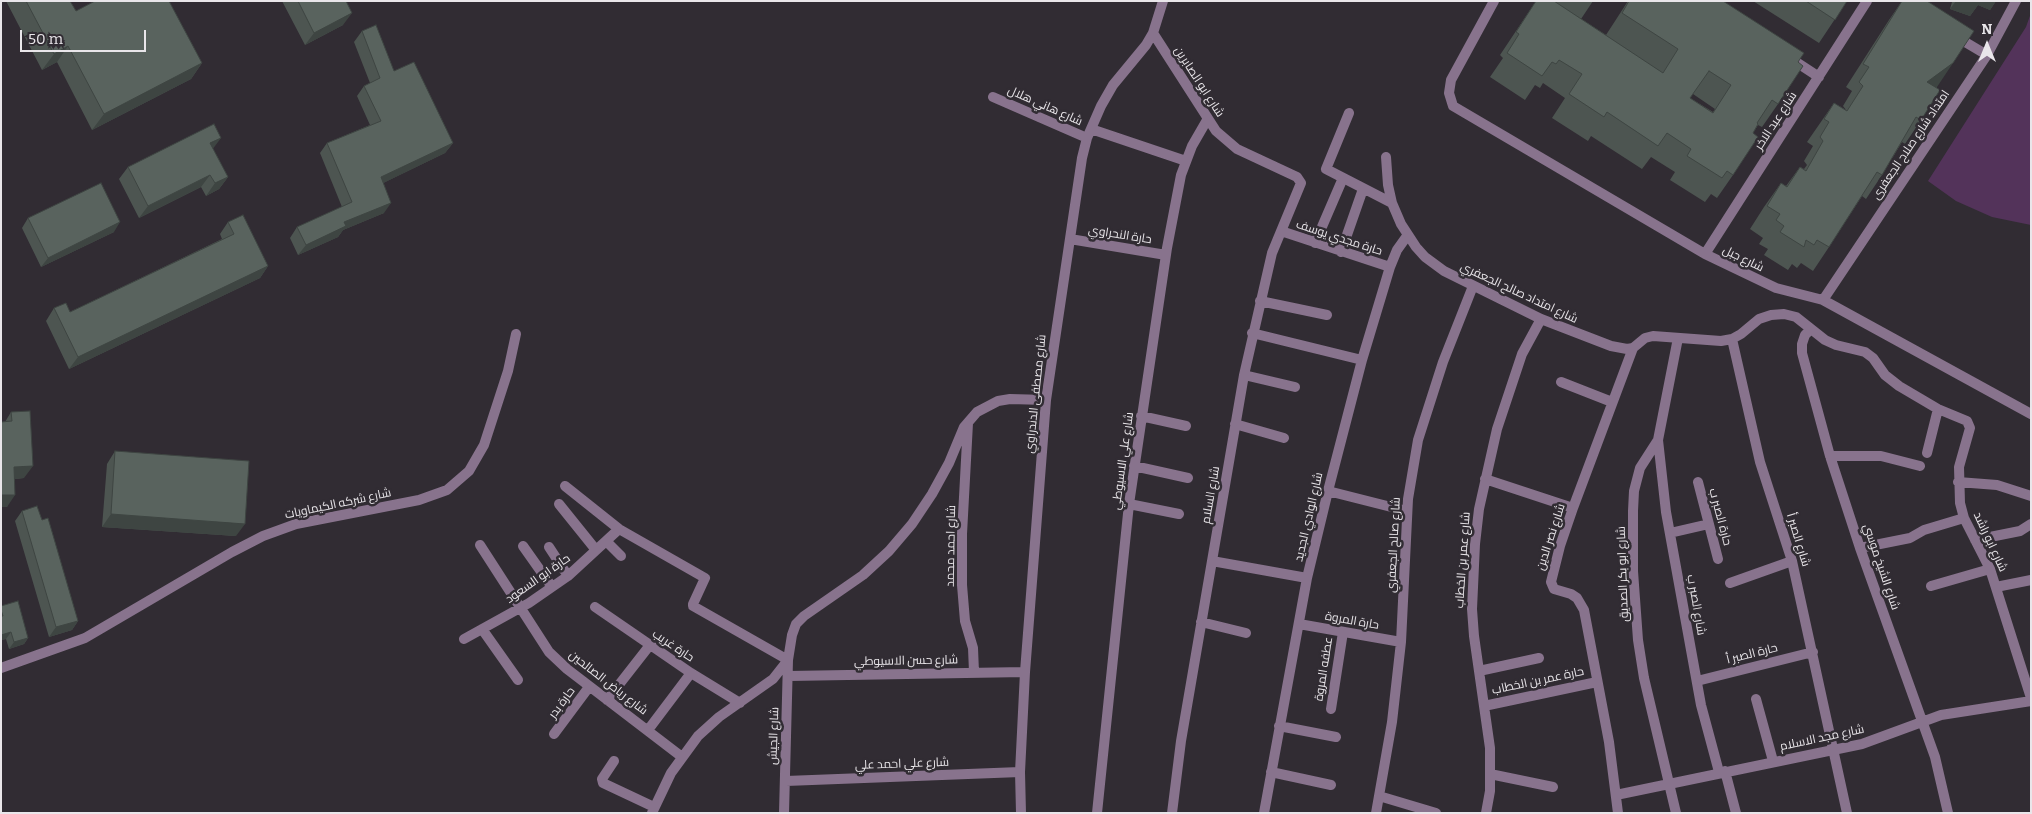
<!DOCTYPE html>
<meta charset="utf-8">
<style>
body{margin:0}
#map{position:relative;width:2032px;height:814px;overflow:hidden;background:#312c33;font-family:Bitter,serif}
canvas{display:block}
.frame{position:absolute;inset:0;border:2px solid #e9e6ea;pointer-events:none}
.north{position:absolute;left:1962px;top:20px;width:50px;height:50px;-webkit-text-stroke:4px #312c33;paint-order:stroke;rotate:0deg;font-size:14px;font-weight:700;line-height:20px;text-align:center;color:#e9e6ea}
.north::after{content:'';display:block;margin:auto;width:18px;height:22px;background:#e9e6ea;clip-path:polygon(50% 0,100% 100%,50% 72%,0 100%)}
.scale{position:absolute;left:20px;top:30px;width:126px;height:22px;box-sizing:border-box;border:2px solid #e9e6ea;border-top:0;padding-left:6px;font-size:15px;line-height:18px;white-space:nowrap;color:#e9e6ea;-webkit-text-stroke:4px #312c33;paint-order:stroke}
</style>
<div id="map">
<canvas width="2032" height="814"></canvas>
<div class="frame"></div>
<div class="north">N</div>
<div class="scale">50 m</div>
</div>
<script>
const g = document.querySelector('canvas').getContext('2d');
g.lineJoin = 'round';
function paint(path, color) {
  g.fillStyle = color;
  g.fill(path, 'evenodd');
}
function poly(rows) {
  const path = new Path2D();
  for (const r of rows) {
    path.moveTo(r[0], r[1]);
    for (let i = 2; i < r.length; i += 2) path.lineTo(r[i], r[i + 1]);
  }
  return path;
}
function stroke(path, color, width, dash) {
  g.strokeStyle = color;
  g.lineWidth = width;
  g.lineCap = dash ? 'butt' : 'round';
  g.setLineDash(dash || []);
  g.stroke(path);
}
function write(font, color, halo, rows, align = 'center') {
  g.font = font + ' Bitter,Cairo,serif';
  g.lineWidth = 5;
  g.setLineDash([]);
  g.textBaseline = 'middle';
  g.strokeStyle = halo;
  g.fillStyle = color;
  for (const [text, x, y, turn = 0] of rows) {
    g.save();
    g.translate(x, y);
    g.rotate((+turn || 0) * Math.PI / 180);
    g.textAlign = isNaN(turn) ? turn : align;
    if (halo) g.strokeText(text, 0, 0);
    g.fillText(text, 0, 0);
    g.restore();
  }
}
paint(poly([
 [2031,13,2031,225,1992,217,1956,201,1928,181,2026,27]
]), '#53335a');
stroke(poly([
 [1494,1,1451,80,1449,93,1453,106,1705,254,1776,288,1823,300,2031,414],
 [1153,33,1216,131,1237,149,1297,177,1301,183,1272,253,1244,375,1181,741,1172,813],
 [1955,36,1987,55],
 [1793,60,1819,77],
 [993,97,1087,138],
 [1349,113,1326,169,1392,203],
 [1091,129,1186,161],
 [1386,157,1388,185,1392,203,1401,224,1416,247,1425,257,1444,271,1541,319,1611,346,1627,349,1633,348,1645,338,1653,336,1721,341,1732,339,1741,334,1759,319,1771,315,1784,314,1796,317,1825,340,1836,345,1865,352,1873,358,1885,375,1899,386,1938,409,1967,421,1970,428,1959,467,1960,503,1964,518,1990,569,2031,698],
 [1281,231,1390,267],
 [1070,239,1166,255],
 [1315,243,1343,178],
 [1341,252,1363,189],
 [1705,254,1867,1],
 [1823,300,1987,55,2016,1],
 [1260,301,1327,315],
 [1811,329,1805,335,1802,344,1802,353,1830,456,1860,548,1935,757,1948,813],
 [1252,333,1362,360],
 [1732,339,1760,462,1792,561,1847,813],
 [1244,375,1295,387],
 [1561,382,1612,402],
 [1141,416,1186,426],
 [968,423,962,534,962,585,965,621,973,648,974,672],
 [1235,424,1284,438],
 [1658,440,1666,512,1701,705,1719,772],
 [1927,453,1938,409],
 [1830,456,1881,456,1920,466],
 [1134,466,1188,478],
 [1485,479,1573,508],
 [1698,482,1718,559],
 [1958,482,1997,485,2031,496],
 [565,486,619,529,705,578,693,604,693,606,788,660],
 [1328,491,1407,511],
 [559,504,596,550],
 [1129,504,1179,514],
 [1670,533,1709,524],
 [1975,540,2020,531,2031,524],
 [606,541,621,556],
 [480,545,549,652,567,669,682,757],
 [523,546,552,587],
 [549,547,568,576],
 [1860,548,1910,538,1924,530,1964,518],
 [1212,561,1307,578],
 [1730,583,1792,561],
 [1931,586,1990,569],
 [1996,587,2031,580],
 [595,607,691,673,740,703],
 [1201,622,1246,633],
 [1299,624,1401,642],
 [482,629,518,680],
 [464,639,529,603,568,576,619,529],
 [1,668,85,638,232,552,263,536,296,524,419,500,447,490,469,471,484,445,508,371,516,334],
 [1479,671,1539,658],
 [789,676,1025,672],
 [1697,681,1813,652],
 [1756,699,1773,761],
 [607,700,650,645],
 [1484,706,1597,682],
 [1331,709,1343,632],
 [1279,726,1336,737],
 [648,730,691,673],
 [554,734,589,687],
 [614,761,602,779,603,783,654,807],
 [1725,771,1736,813],
 [1271,772,1331,785],
 [1490,774,1553,787],
 [786,781,1020,772],
 [1616,795,1862,744,1941,715,2031,701],
 [1379,796,1436,813],
 [652,813,671,773,698,736,719,717,773,679,788,660],
 [784,813,788,660,792,635,796,624,804,616,863,575,889,551,912,524,932,494,949,463,964,427,977,412,998,401,1010,399,1046,400],
 [1021,813,1020,772,1025,672,1046,400,1082,158,1087,138,1101,106,1113,85,1146,45,1153,33,1163,1],
 [1097,813,1129,504,1167,248,1181,175,1192,146,1207,120],
 [1264,813,1307,578,1328,491,1362,360,1390,267,1397,250,1407,236],
 [1376,813,1392,722,1401,642,1408,499,1418,440,1443,362,1473,286],
 [1486,813,1490,791,1490,748,1474,636,1472,609,1475,544,1479,509,1497,429,1522,354,1541,319],
 [1618,813,1609,742,1584,610,1577,598,1571,594,1554,589,1551,582,1560,546,1573,508,1633,348],
 [1676,813,1644,678,1638,640,1633,571,1633,511,1634,491,1640,468,1658,440,1678,338]
]), '#88738d', 10);
paint(poly([
 [6,1,70,1,76,11,202,63,191,79,92,130,57,62,42,70],
 [282,1,346,1,343,25,305,45],
 [1536,1,1593,1,1581,19,1606,35,1628,1,1723,1,1798,62,1778,104,1762,127,1758,125,1753,133,1733,175,1717,198,1711,194,1705,202,1670,180,1675,172,1651,157,1642,169,1591,136,1588,141,1552,118,1565,98,1543,83,1540,88,1535,85,1525,100,1490,77,1503,58,1500,55],
 [1693,94,1715,109,1713,112,1690,98],
 [1753,1,1847,1,1819,43],
 [1902,1,1937,87,1921,120,1905,144,1902,142,1882,175,1866,199,1862,196,1829,247,1813,271,1801,263,1797,268,1792,264,1788,270,1764,255,1768,249,1759,244,1763,238,1750,229,1764,207,1781,183,1786,186,1800,167,1804,169,1807,165,1804,161,1813,146,1807,142,1834,103,1846,110,1843,106,1852,91,1846,87,1889,20],
 [1949,1,1996,1,1990,10,1978,5,1970,16,1950,9,1952,2],
 [362,31,453,143,445,153,383,183,384,213,343,230,338,237,298,255,290,238,297,227,342,207,320,153,327,143,370,125,357,96,364,86,370,83,354,42],
 [213,149,228,177,219,189,206,196,201,187,139,218,119,179,128,167],
 [28,218,114,232,41,267,22,228],
 [228,222,268,266,260,278,69,369,46,321,54,308,70,312,222,239,220,234],
 [11,412,24,478,15,479,7,507,5,422],
 [115,451,236,536,102,527,107,464],
 [22,511,42,520,78,621,72,630,49,637,15,521],
 [1,606,28,638,24,644,9,649,6,639,1,640]
]), '#4d5551');
paint(poly([
 [1956,1,1996,1,1990,10,1978,5,1970,16,1950,9],
 [352,13,343,25,305,45,314,33],
 [68,46,57,62,42,70,54,54],
 [202,63,191,79,92,130,104,114],
 [1953,63,1937,87,1911,105,1927,82],
 [221,138,212,150,210,143],
 [453,143,445,153,373,188,381,177],
 [210,175,201,187,139,218,148,206],
 [228,177,219,189,206,196,215,183],
 [391,203,384,213,343,230,338,237,298,255,306,245,344,222],
 [120,222,114,232,41,267,48,258],
 [268,266,260,278,69,369,78,357],
 [33,466,24,478,5,480,14,467],
 [1,495,15,495,7,507,1,507],
 [111,514,245,524,236,536,102,527],
 [78,621,72,630,49,637,56,627],
 [11,632,6,639,1,640,1,635],
 [28,638,24,644,9,649,14,642]
]), '#3e4542');
const building = poly([
 [26,1,70,1,76,11,95,1,169,1,202,63,104,114,68,46,54,54,26,1],
 [298,1,346,1,352,13,314,33,298,1],
 [1536,1,1554,1,1663,73,1678,49,1622,13,1629,1,1723,1,1804,53,1798,62,1803,66,1778,104,1772,100,1757,123,1758,124,1753,133,1758,137,1733,175,1727,171,1722,178,1687,156,1691,149,1667,133,1658,146,1607,112,1604,117,1569,94,1582,74,1559,60,1556,64,1552,62,1542,76,1507,53,1519,34,1516,32,1536,1],
 [1709,71,1731,85,1713,113,1690,98,1709,71],
 [1806,1,1847,1,1835,20,1806,1],
 [1902,1,1927,1,1974,31,1953,63,1927,82,1940,90,1921,120,1916,117,1882,175,1877,172,1829,247,1817,240,1814,245,1806,240,1804,247,1780,232,1784,226,1776,220,1780,214,1767,206,1781,183,1787,187,1800,167,1806,171,1823,141,1820,137,1829,122,1824,119,1834,103,1847,111,1863,86,1859,82,1869,67,1863,64,1902,1],
 [376,25,394,71,414,62,453,143,381,177,391,203,344,222,346,226,306,245,297,227,352,202,327,143,381,121,364,86,380,78,362,31,376,25],
 [214,124,221,138,210,143,228,177,215,183,210,175,148,206,128,167,214,124],
 [101,183,120,222,48,258,28,218,101,183],
 [243,215,268,266,78,357,54,308,66,303,70,312,234,234,228,222,243,215],
 [30,411,33,466,14,467,15,495,1,495,1,422,12,421,11,412,30,411],
 [115,451,249,461,245,524,111,514,115,451],
 [37,506,42,520,48,518,78,621,56,627,22,511,37,506],
 [18,601,28,638,14,642,11,632,1,635,1,616,3,616,1,610,1,606,18,601]
]);
paint(building, '#59635e');
stroke(building, '#3e4542', 1);
write('12px', '#e9e6ea', '#312c33', [
 ["شارع ابو الصابرين",1199,82,57],
 ["شارع هاني هلال",1045,106,24],
 ["شارع عبد الاخر",1776,121,-57],
 ["امتداد شارع صلاح الجعفرى",1911,145,-56],
 ["حارة النحراوي",1120,235,9],
 ["حارة مجدي يوسف",1339,238,18],
 ["شارع جبل",1743,259,26],
 ["شارع امتداد صالح الجعفري",1519,293,25],
 ["شارع مصطفى الدندراوي",1036,394,-84],
 ["شارع علي الاسيوطي",1123,461,-82],
 ["شارع السلام",1211,495,-80],
 ["شارع شركه الكيماويات",338,504,-12],
 ["شارع الوادي الجديد",1309,517,-77],
 ["حارة الصبر ب",1720,517,75],
 ["شارع نصر الدين",1551,537,-72],
 ["شارع الصبر أ",1798,540,73],
 ["شارع ابو راشد",1990,542,65],
 ["شارع صالح الجعفري",1394,545,-87],
 ["شارع احمد محمد",951,546,-89],
 ["شارع عمر بن الخطاب",1463,560,-86],
 ["شارع الشيخ موسي",1881,567,71],
 ["شارع ابو بكر الصديق",1623,574,-92],
 ["حارة ابو السعود",538,579,-35],
 ["شارع الصبر ب",1696,605,80],
 ["حارة المروة",1352,621,10],
 ["حارة غريب",673,646,34],
 ["حارة الصبر أ",1752,654,-14],
 ["شارع حسن الاسيوطي",906,661,-1],
 ["عطفه المروة",1324,669,-81],
 ["حارة عمر بن الخطاب",1538,681,-12],
 ["شارع رياض الصالحين",608,683,38],
 ["حارة بدر",562,703,-54],
 ["شارع الجيش",774,736,-88],
 ["شارع مجد الاسلام",1822,738,-12],
 ["شارع علي احمد علي",902,764,-2]
]);
</script>
